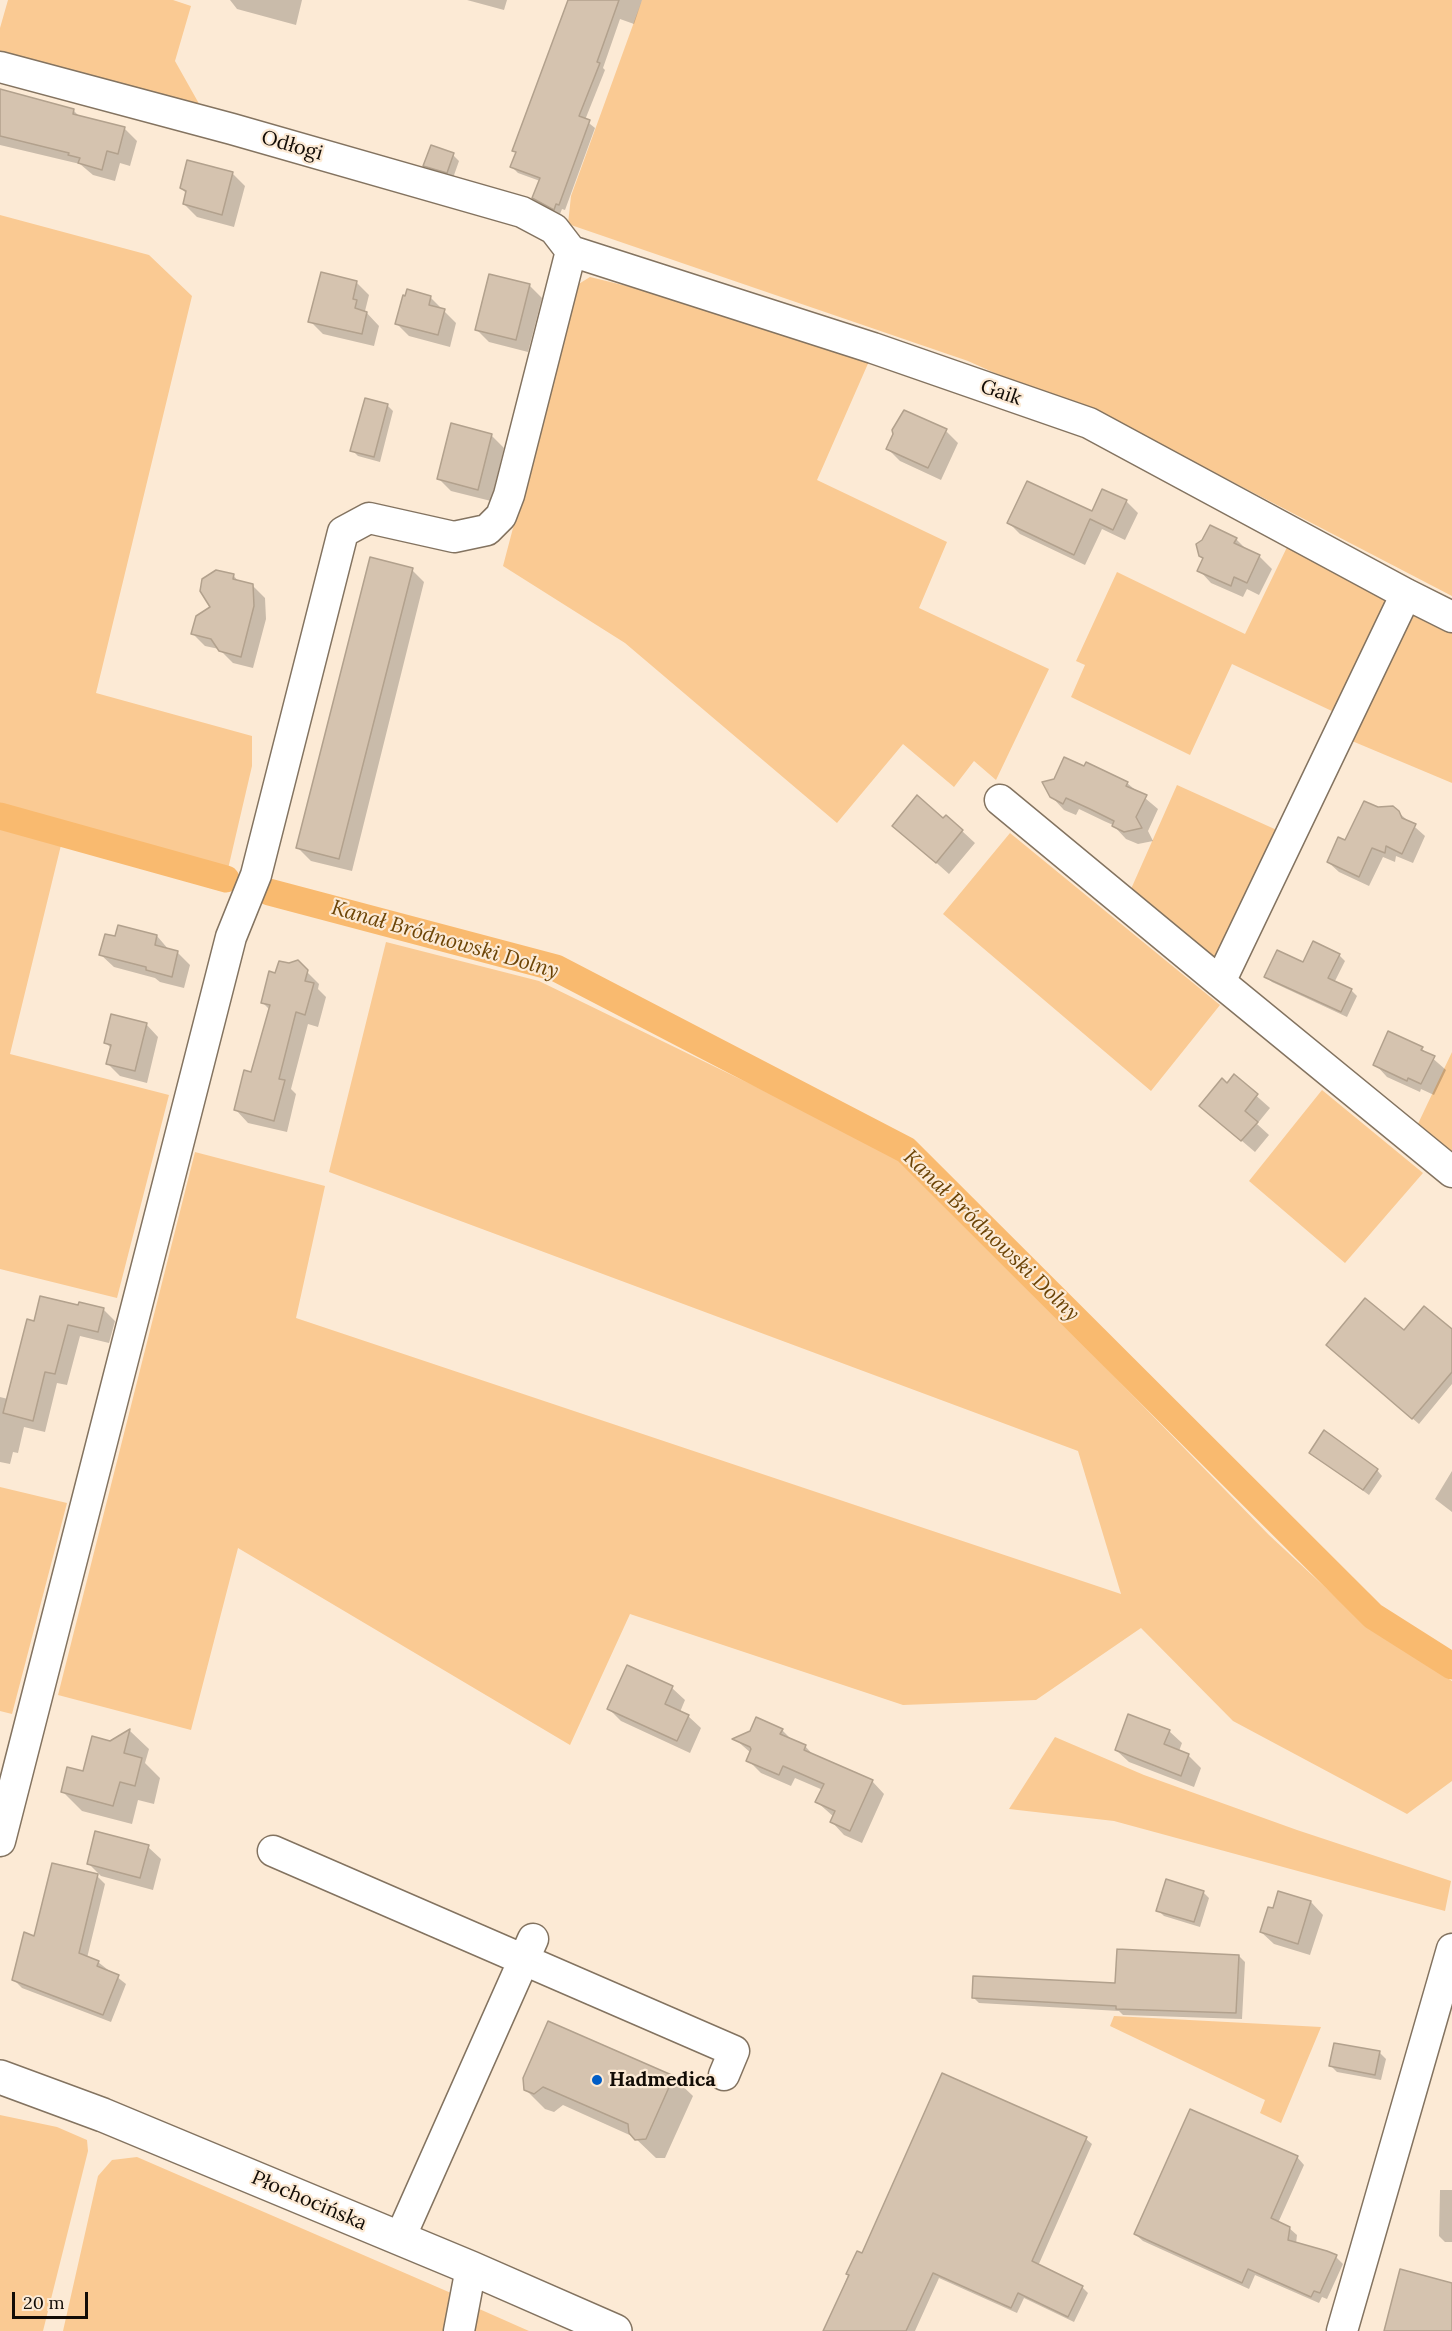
<!DOCTYPE html>
<meta charset="utf-8">
<style>
body{margin:0}
#map{position:relative;width:1452px;height:2331px;overflow:hidden;background:#fcead5;font-family:Lora,serif}
canvas{display:block}
.scale{position:absolute;left:12px;top:2292px;width:76px;height:27px;box-sizing:border-box;border:3px solid #120c06;border-top:0;padding-left:8px;font-size:18px;line-height:21px;white-space:nowrap;color:#120c06;-webkit-text-stroke:4px #fcead5;paint-order:stroke}
</style>
<div id="map">
<canvas width="1452" height="2331"></canvas>
<div class="scale">20 m</div>
</div>
<script>
const g = document.querySelector('canvas').getContext('2d');
g.lineJoin = 'round';
function paint(path, color) {
  g.fillStyle = color;
  g.fill(path, 'evenodd');
}
function poly(rows) {
  const path = new Path2D();
  for (const r of rows) {
    path.moveTo(r[0], r[1]);
    for (let i = 2; i < r.length; i += 2) path.lineTo(r[i], r[i + 1]);
  }
  return path;
}
function stroke(path, color, width, dash) {
  g.strokeStyle = color;
  g.lineWidth = width;
  g.lineCap = dash ? 'butt' : 'round';
  g.setLineDash(dash || []);
  g.stroke(path);
}
function write(font, color, halo, rows, align = 'center') {
  g.font = font + ' Lora,serif';
  g.lineWidth = 4.5;
  g.setLineDash([]);
  g.textBaseline = 'middle';
  g.strokeStyle = halo;
  g.fillStyle = color;
  for (const [text, x, y, turn = 0] of rows) {
    g.save();
    g.translate(x, y);
    g.rotate((+turn || 0) * Math.PI / 180);
    g.textAlign = isNaN(turn) ? turn : align;
    if (halo) g.strokeText(text, 0, 0);
    g.fillText(text, 0, 0);
    g.restore();
  }
}
paint(poly([
 [8,0,173,0,191,6,175,61,202,109,0,59,0,28],
 [642,0,1452,0,1452,596,1202,466,968,361,568,224,571,196],
 [0,215,149,255,192,296,96,693,252,736,252,766,228,869,0,805],
 [590,277,688,301,870,359,817,480,947,542,919,608,1049,669,996,780,974,761,954,787,903,744,837,823,625,643,503,566,577,285],
 [1290,541,1389,596,1334,712,1232,664,1190,755,1071,697,1085,665,1076,661,1117,572,1245,634],
 [1416,610,1452,629,1452,783,1352,741],
 [1177,785,1279,831,1217,961,1131,889],
 [0,824,62,841,10,1054,169,1095,117,1298,0,1269],
 [1010,833,1220,1005,1151,1091,943,914],
 [386,942,539,981,900,1157,1269,1535,1371,1630,1452,1681,1452,1781,1407,1814,1233,1721,1141,1628,1036,1700,903,1705,630,1614,570,1745,238,1548,191,1730,58,1695,195,1152,325,1186,296,1318,1121,1594,1078,1451,329,1172],
 [1452,1052,1452,1157,1416,1128],
 [1322,1090,1423,1173,1345,1263,1249,1181],
 [0,1487,67,1503,12,1714,0,1711],
 [1055,1737,1144,1775,1297,1830,1451,1881,1445,1911,1114,1821,1009,1809],
 [1114,2016,1246,2023,1321,2027,1281,2123,1260,2113,1265,2100,1110,2026],
 [0,2115,57,2127,87,2140,88,2151,43,2331,0,2331],
 [137,2157,451,2293,451,2321,448,2331,63,2331,98,2176,112,2160],
 [477,2308,529,2331,471,2331]
]), '#faca93');
paint(poly([
 [230,0,302,0,296,25,237,9],
 [467,0,507,0,504,10],
 [576,0,642,0,634,24,620,19,603,68,605,70,585,120,595,128,565,210,562,209,560,214,540,203,534,197,540,181,518,173,512,167,517,154,514,151],
 [0,90,73,110,80,117,124,128,137,141,130,166,120,163,115,181,93,175,80,164,0,145],
 [453,155,459,161,453,178,431,171,425,165],
 [232,173,245,186,234,227,197,217,184,204,187,194,181,188],
 [357,283,369,295,365,311,379,326,374,346,323,334,310,321],
 [530,286,542,298,528,352,489,342,476,329],
 [430,297,456,323,450,347,409,336,397,324],
 [387,405,393,411,380,462,358,456,352,450],
 [896,424,946,431,958,443,941,480,900,461,888,449],
 [491,435,504,448,491,501,451,491,439,479],
 [1103,491,1126,501,1138,513,1125,540,1102,529,1085,565,1020,534,1009,523,1093,513],
 [1236,539,1248,551,1259,556,1272,569,1259,595,1247,589,1243,597,1211,583,1199,570,1204,559,1200,556,1203,541],
 [412,570,424,582,352,871,311,861,298,848],
 [233,575,239,582,252,585,265,598,266,619,253,668,233,663,219,649,205,646,193,634],
 [1087,764,1127,783,1158,809,1148,831,1153,841,1138,844,1126,839,1113,825,1104,821,1079,809,1076,815,1064,810,1051,796],
 [1378,809,1398,812,1425,836,1413,863,1396,856,1395,862,1383,857,1369,886,1339,872,1328,862],
 [944,820,962,831,975,843,949,874,894,825],
 [157,936,169,950,177,952,190,965,184,988,160,982,155,978,114,967,101,955,116,938],
 [1339,955,1345,961,1334,983,1351,990,1357,996,1347,1017,1272,982,1266,976],
 [297,962,319,984,318,989,326,997,318,1027,308,1024,291,1089,296,1094,287,1132,248,1123,236,1110,252,1073,270,1010,263,1003,276,975,289,965],
 [146,1024,158,1037,147,1083,120,1076,108,1064,112,1049,105,1042],
 [1422,1049,1446,1070,1434,1095,1421,1089,1420,1092,1387,1077,1375,1064],
 [1234,1076,1270,1108,1257,1124,1269,1135,1255,1152,1201,1106,1227,1085],
 [79,1307,103,1309,115,1321,109,1343,80,1336,67,1385,57,1383,45,1432,24,1427,18,1453,13,1452,10,1464,0,1462,0,1397,8,1399,35,1323],
 [1452,1331,1452,1384,1419,1424,1333,1350,1404,1332],
 [1311,1453,1377,1470,1382,1476,1369,1495],
 [1452,1471,1452,1512,1435,1499],
 [628,1667,672,1688,685,1700,680,1712,688,1716,701,1728,690,1753,621,1721,609,1709],
 [782,1730,793,1741,805,1746,815,1757,872,1781,884,1794,862,1843,844,1835,832,1822,834,1817,817,1802,823,1790,795,1778,791,1786,761,1773,748,1760,751,1753,735,1739],
 [130,1731,149,1749,145,1763,160,1778,154,1804,138,1800,132,1824,82,1811,63,1792,84,1773,110,1742],
 [1169,1731,1182,1743,1179,1751,1188,1755,1201,1768,1194,1787,1129,1762,1116,1750],
 [148,1847,161,1859,153,1890,101,1876,89,1864],
 [97,1876,105,1884,87,1958,98,1962,126,1984,111,2022,22,1988,14,1980],
 [1203,1892,1209,1898,1200,1927,1164,1916,1158,1910],
 [1279,1893,1311,1902,1323,1915,1310,1955,1274,1944,1261,1932,1273,1910],
 [1239,1956,1245,1962,1242,2019,1123,2015,1119,2011,979,2003,973,1997,1117,1985],
 [549,2023,673,2077,693,2096,665,2158,656,2158,634,2137,563,2105,554,2112,545,2109,525,2089],
 [1336,2045,1380,2053,1386,2059,1381,2080,1337,2072,1331,2066],
 [1086,2139,1092,2144,1038,2266,1082,2287,1088,2293,1074,2322,1024,2298,1017,2313,939,2278,915,2331,831,2331,827,2327,857,2253,863,2255],
 [1297,2157,1304,2165,1278,2223,1289,2228,1297,2235,1296,2244,1336,2257,1343,2264,1327,2299,1322,2297,1319,2303,1255,2275,1249,2289,1143,2241,1135,2234],
 [1440,2190,1452,2190,1452,2242,1445,2242,1439,2236]
]), '#0003');
stroke(poly([
 [0,816,226,879],
 [269,892,556,968,906,1150,1373,1616,1452,1666]
]), '#f9ba6f', 27);
const building = poly([
 [568,0,619,0,597,62,600,63,579,116,590,120,559,205,556,204,554,210,532,198,540,178,510,167,516,152,512,151,568,0],
 [0,89,74,109,73,114,125,127,118,154,107,151,102,170,78,163,80,158,68,155,69,153,0,136,0,89],
 [431,145,454,153,447,173,423,166,431,145],
 [187,160,233,172,222,215,183,204,186,191,180,188,187,160],
 [321,272,357,281,353,299,357,300,355,308,367,312,362,334,308,322,321,272],
 [489,274,530,284,516,340,475,330,489,274],
 [407,289,431,296,429,305,445,309,438,335,395,324,403,295,405,296,407,289],
 [365,398,388,404,374,457,350,451,365,398],
 [904,410,947,429,928,468,886,449,893,434,892,430,904,410],
 [451,423,492,434,478,490,437,479,451,423],
 [1027,481,1092,511,1102,489,1127,500,1113,530,1090,519,1074,555,1007,523,1027,481],
 [1210,525,1237,538,1234,543,1260,555,1247,583,1234,577,1231,586,1197,571,1203,558,1199,556,1196,544,1202,540,1210,525],
 [370,557,413,568,339,859,296,848,370,557],
 [216,570,234,574,233,579,253,584,254,606,241,657,219,651,211,639,191,634,196,616,210,607,200,591,202,579,216,570],
 [1064,757,1084,766,1086,762,1128,782,1126,786,1147,795,1136,817,1142,828,1124,832,1112,826,1114,821,1090,809,1066,798,1063,804,1050,797,1042,782,1054,779,1064,757],
 [917,795,943,818,946,815,963,830,936,863,892,826,917,795],
 [1364,801,1378,807,1393,806,1399,811,1402,818,1416,824,1402,854,1386,846,1385,853,1372,848,1359,877,1327,862,1338,837,1345,840,1364,801],
 [118,925,157,935,155,945,178,951,172,977,146,970,146,967,99,955,105,934,115,936,118,925],
 [1313,941,1340,954,1328,978,1352,989,1341,1012,1264,977,1277,950,1303,962,1313,941],
 [298,960,308,970,305,981,314,983,305,1015,296,1012,279,1079,285,1080,274,1121,234,1110,244,1070,251,1072,270,1005,261,1003,269,971,275,973,279,961,289,963,298,960],
 [111,1014,147,1023,135,1071,106,1064,111,1045,104,1043,111,1014],
 [1388,1031,1423,1047,1421,1050,1435,1056,1421,1084,1408,1078,1407,1081,1373,1065,1388,1031],
 [1234,1074,1258,1094,1245,1111,1258,1122,1241,1141,1199,1106,1222,1078,1227,1083,1234,1074],
 [40,1296,78,1305,79,1302,104,1308,98,1332,68,1325,55,1374,45,1372,33,1421,3,1413,27,1319,34,1321,40,1296],
 [1365,1298,1404,1330,1424,1306,1452,1329,1452,1372,1412,1419,1326,1345,1365,1298],
 [1324,1430,1378,1469,1363,1490,1309,1453,1324,1430],
 [627,1665,673,1686,665,1704,689,1715,677,1741,607,1709,627,1665],
 [1128,1714,1170,1730,1164,1744,1189,1754,1181,1776,1115,1750,1128,1714],
 [756,1717,783,1729,780,1734,806,1745,804,1750,873,1780,850,1831,830,1822,835,1811,815,1802,824,1784,783,1766,779,1775,746,1761,751,1749,750,1747,732,1739,750,1731,756,1717],
 [130,1729,124,1753,142,1758,135,1786,120,1782,113,1806,61,1792,67,1767,83,1771,92,1736,110,1741,130,1729],
 [95,1831,149,1845,140,1878,87,1864,95,1831],
 [52,1863,98,1874,79,1953,99,1961,97,1966,119,1975,103,2015,12,1980,24,1932,34,1936,52,1863],
 [1166,1879,1204,1891,1194,1922,1156,1911,1166,1879],
 [1278,1891,1311,1901,1298,1944,1260,1932,1268,1907,1273,1908,1278,1891],
 [1117,1949,1239,1955,1236,2013,1116,2009,1116,2006,972,1998,973,1976,1115,1983,1117,1949],
 [548,2021,674,2076,646,2139,635,2140,629,2133,628,2124,543,2087,534,2094,524,2090,523,2078,548,2021],
 [1334,2043,1380,2051,1375,2075,1329,2066,1334,2043],
 [942,2073,1087,2137,1032,2261,1083,2286,1068,2317,1018,2293,1011,2308,933,2273,906,2331,823,2331,849,2275,846,2274,857,2251,862,2253,942,2073],
 [1190,2109,1298,2156,1271,2218,1290,2227,1288,2240,1327,2251,1337,2255,1320,2293,1314,2291,1311,2297,1248,2269,1242,2283,1134,2234,1190,2109],
 [1400,2269,1452,2283,1452,2331,1384,2331,1400,2269]
]);
paint(building, '#d5c3af');
stroke(building, '#b2a18d', 1.5);
const minor = poly([
 [0,67,232,129,522,212,554,229,571,251],
 [571,251,873,348,1089,423,1406,594,1452,617],
 [1406,594,1220,982,1452,1172],
 [1000,800,1220,982],
 [0,1841,231,937,256,875,343,532,369,518,454,537,487,530,501,516,509,495,571,251],
 [273,1851,734,2051,724,2075],
 [400,2238,533,1939],
 [459,2331,471,2268],
 [1342,2331,1452,1949]
]);
const major = poly([
 [0,2077,103,2115,471,2268,615,2331]
]);
stroke(minor, '#837360', 33);
stroke(major, '#837360', 36);
stroke(minor, '#fff', 30);
stroke(major, '#fff', 33);
for (const [x, y, r, color] of [
 [597,2080,6,"#015dc6"]
]) {
  const dot = new Path2D();
  dot.arc(x, y, r, 0, 2 * Math.PI);
  g.fillStyle = color;
  g.fill(dot);
  stroke(dot, '#fcead5', 2);
}
write('20px', '#120c06', '#fcead5', [
 ["Odłogi",292,146,16],
 ["Gaik",1001,393,19],
 ["Płochocińska",309,2201,23]
]);
write('bold 20px', '#120c06', '#fcead5', [
 ["Hadmedica",609,2080]
], 'left');
write('italic 21px', '#6c4406', '#fcead5', [
 ["Kanał Bródnowski Dolny",445,940,16],
 ["Kanał Bródnowski Dolny",991,1236,44]
]);
</script>
